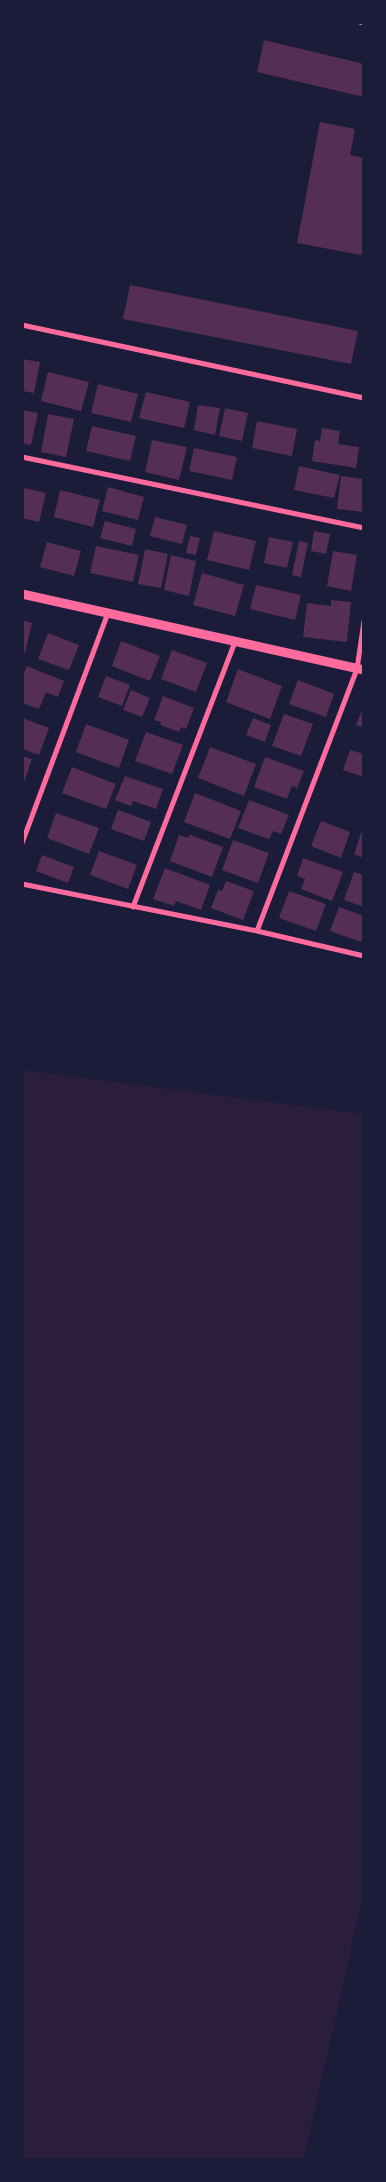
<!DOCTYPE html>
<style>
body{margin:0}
#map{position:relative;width:386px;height:2182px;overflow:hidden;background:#1b1b3a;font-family:"Playfair Display",serif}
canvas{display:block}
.frame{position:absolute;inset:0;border:24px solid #1b1b3a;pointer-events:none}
</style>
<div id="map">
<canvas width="386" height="2182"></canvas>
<div class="frame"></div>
</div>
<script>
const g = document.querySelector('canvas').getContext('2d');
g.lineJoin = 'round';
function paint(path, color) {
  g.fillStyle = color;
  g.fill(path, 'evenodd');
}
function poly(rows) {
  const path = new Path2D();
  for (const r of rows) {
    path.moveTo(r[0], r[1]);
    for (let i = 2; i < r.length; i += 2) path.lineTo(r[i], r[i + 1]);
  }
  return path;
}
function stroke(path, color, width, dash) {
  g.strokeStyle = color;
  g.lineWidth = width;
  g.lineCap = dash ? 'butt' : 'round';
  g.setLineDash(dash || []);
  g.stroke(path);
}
paint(poly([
 [23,1070,363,1114,363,1896,304,2159,23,2159]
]), '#2a1e3b');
paint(poly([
 [264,40,364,64,364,97,257,72],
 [320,122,355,129,350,155,364,158,364,244,361,255,297,243],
 [130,285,358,331,351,364,123,319],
 [22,359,40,362,34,393,22,391],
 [48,372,89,382,81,411,41,401],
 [98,384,138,394,131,422,91,413],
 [146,392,190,402,184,428,139,418],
 [198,405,220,408,215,435,194,430],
 [225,408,248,413,242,441,219,436],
 [22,410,38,413,31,445,22,443],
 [48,414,74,419,66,457,41,452],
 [257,421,297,429,292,456,252,448],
 [92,426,136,436,130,461,86,451],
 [322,428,340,431,338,444,359,447,356,468,312,461,315,440,320,441],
 [152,440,187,447,179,480,145,472],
 [194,448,237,457,232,480,189,471],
 [299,466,340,475,334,498,294,490],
 [341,476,364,479,364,512,337,509],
 [108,487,144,497,138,520,102,511],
 [24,488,46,493,39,522,22,518],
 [60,490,100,500,93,527,54,517],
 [155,517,187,525,182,544,150,536],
 [105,521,136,529,132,546,100,538],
 [214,531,256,541,249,570,207,560],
 [314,531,330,534,326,554,311,551],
 [190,536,200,538,196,555,186,553],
 [269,537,293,542,287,568,264,563],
 [299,541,308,543,301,577,292,575],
 [47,542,81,551,74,576,40,567],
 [96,546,139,555,133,582,90,573],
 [145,549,168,554,161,588,138,584],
 [333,551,357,555,351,591,327,586],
 [171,555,196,561,189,596,164,590],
 [202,573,244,585,235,616,193,605],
 [256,585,301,595,295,620,250,609],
 [331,600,351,602,347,642,303,637,307,603,331,606],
 [22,620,32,623,25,653,22,653],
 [48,633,79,645,69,670,38,659],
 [121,641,160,656,150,681,112,666],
 [172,650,207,663,196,692,161,679],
 [27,666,64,681,58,697,46,692,39,709,22,703,22,678],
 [238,669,282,686,270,719,226,702],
 [106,676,130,685,122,706,98,697],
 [298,680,334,694,326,717,289,704],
 [131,690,150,698,142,717,123,710],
 [163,696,194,708,186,729,181,727,179,732,160,725,161,722,154,720],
 [364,706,364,728,356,725],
 [284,714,313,724,301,756,272,746],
 [22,718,49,728,39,755,22,749],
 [253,718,271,725,265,742,246,735],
 [86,724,129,740,119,768,76,752],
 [146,732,183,745,172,774,135,761],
 [210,747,256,764,244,796,198,778],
 [350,750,364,754,364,777,343,770],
 [22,756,32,759,23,785,22,785],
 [265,757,304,771,297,788,292,786,287,799,254,787],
 [72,767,116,784,106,809,62,793],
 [125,776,163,789,156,809,133,801,131,806,115,800],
 [195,793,241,811,230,839,184,822],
 [249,800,289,815,281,834,273,831,269,839,238,828],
 [118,810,151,822,144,841,111,829],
 [56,813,99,828,89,854,47,838],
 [321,821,350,832,341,858,311,846],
 [363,828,364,828,364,858,354,854],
 [179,835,188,838,190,835,223,847,212,877,170,861],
 [233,840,269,853,258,883,222,870],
 [99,851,137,865,128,889,90,875],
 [42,855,74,867,68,883,36,871],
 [303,858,343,872,332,901,301,889,305,879,297,876],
 [165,868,210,885,201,910,176,901,174,906,153,899],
 [354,872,364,875,364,907,344,900],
 [226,881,254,891,243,920,211,908,218,890,222,891],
 [289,891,326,904,316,931,279,918],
 [339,907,364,916,364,934,361,942,330,931]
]), '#542f53');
stroke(poly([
 [360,22,364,23],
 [22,325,364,398],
 [22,457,364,528],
 [22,843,108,613],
 [22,884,257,931,364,956],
 [133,907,235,642],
 [257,931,357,669,364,621]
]), '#ff6b9d', 5);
stroke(poly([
 [22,594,364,670]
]), '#ff6b9d', 9);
</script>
